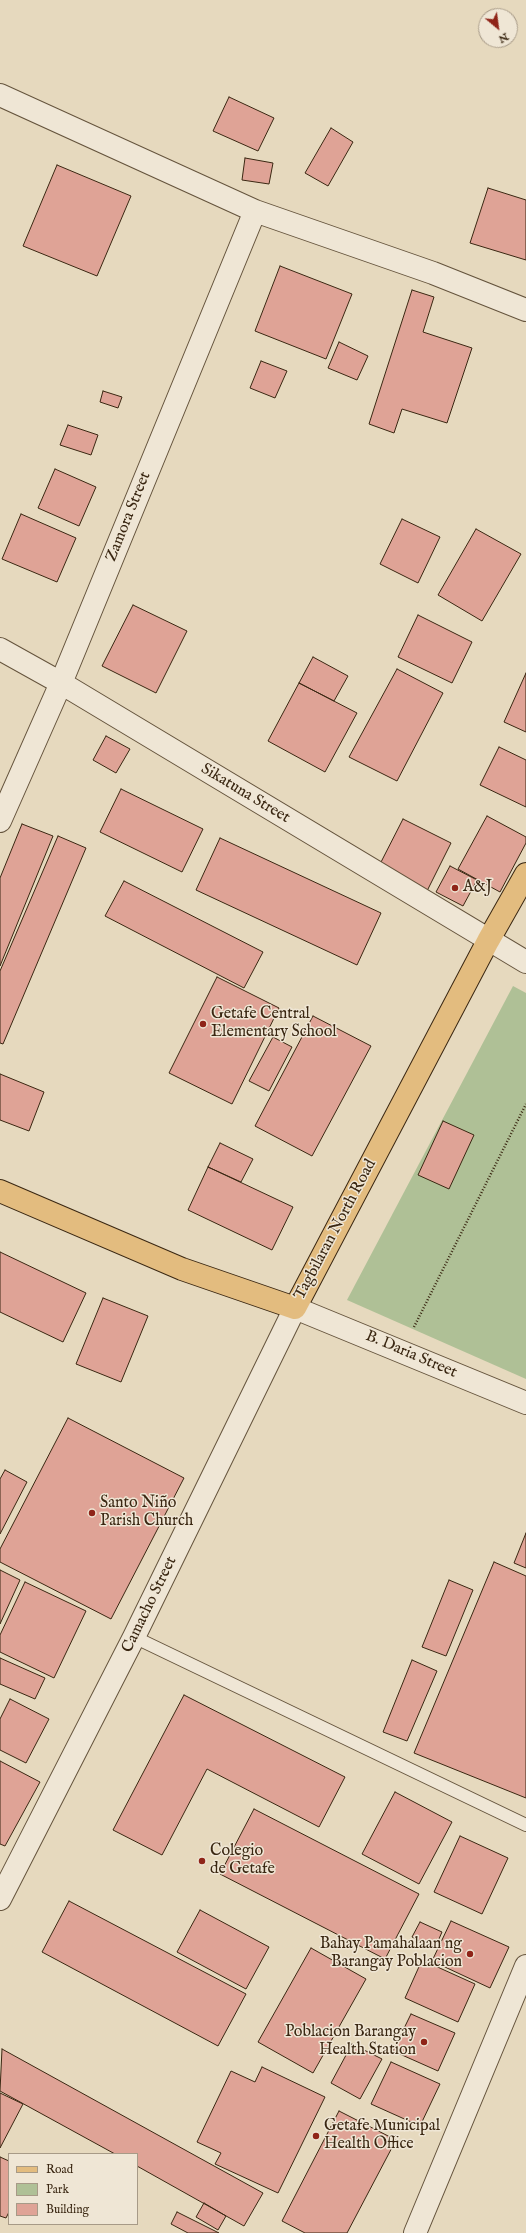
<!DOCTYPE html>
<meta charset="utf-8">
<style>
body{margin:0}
#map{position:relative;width:526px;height:2233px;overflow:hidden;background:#e6d9be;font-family:"IM FELL English",serif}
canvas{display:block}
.legend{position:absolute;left:8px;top:2153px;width:130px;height:72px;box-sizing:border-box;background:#efe6d5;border:1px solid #a79a87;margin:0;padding:5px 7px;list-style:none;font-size:12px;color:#3a2712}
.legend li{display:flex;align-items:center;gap:8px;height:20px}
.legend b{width:20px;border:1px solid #a79a87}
.north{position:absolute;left:478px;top:8px;width:40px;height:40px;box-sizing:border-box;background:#efe6d5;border:1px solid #a79a87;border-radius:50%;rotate:151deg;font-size:11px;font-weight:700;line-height:16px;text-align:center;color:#3a2712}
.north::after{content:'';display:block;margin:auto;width:14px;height:18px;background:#8f2418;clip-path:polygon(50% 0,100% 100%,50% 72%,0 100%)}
</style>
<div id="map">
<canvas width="526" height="2233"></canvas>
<ul class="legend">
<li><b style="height:5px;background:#e3bc7f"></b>Road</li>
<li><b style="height:11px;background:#afc096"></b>Park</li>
<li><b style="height:11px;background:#dfa396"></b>Building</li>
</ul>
<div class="north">N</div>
</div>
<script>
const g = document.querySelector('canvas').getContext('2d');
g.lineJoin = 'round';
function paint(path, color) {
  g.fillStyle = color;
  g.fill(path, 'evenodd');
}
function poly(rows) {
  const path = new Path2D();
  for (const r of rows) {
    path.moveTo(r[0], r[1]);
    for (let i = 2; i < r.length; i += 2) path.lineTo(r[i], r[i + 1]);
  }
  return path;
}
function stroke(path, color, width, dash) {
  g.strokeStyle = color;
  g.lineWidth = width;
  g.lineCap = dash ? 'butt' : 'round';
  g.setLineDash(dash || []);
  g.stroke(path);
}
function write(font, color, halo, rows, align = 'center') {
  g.font = font + ' "IM FELL English",serif';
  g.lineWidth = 3;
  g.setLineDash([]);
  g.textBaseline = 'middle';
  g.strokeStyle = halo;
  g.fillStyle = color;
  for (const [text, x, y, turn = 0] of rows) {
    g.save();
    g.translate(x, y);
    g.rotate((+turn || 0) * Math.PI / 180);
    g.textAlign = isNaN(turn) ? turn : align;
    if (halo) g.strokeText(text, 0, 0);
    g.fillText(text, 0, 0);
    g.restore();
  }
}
paint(poly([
 [513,986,526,993,526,1379,347,1300]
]), '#afc096');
const building = poly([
 [229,97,274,118,258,151,213,131,229,97],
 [331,128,353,142,328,186,305,173,331,128],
 [245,158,273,163,269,184,242,180,245,158],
 [57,165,131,196,97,276,23,246,57,165],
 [488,188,526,200,526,260,470,243,488,188],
 [280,266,352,294,326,359,255,331,280,266],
 [412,290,434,297,423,332,472,348,447,423,402,409,394,433,369,424,412,290],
 [339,342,368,356,357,380,328,368,339,342],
 [261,361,287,371,275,398,250,388,261,361],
 [103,391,122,397,118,408,100,402,103,391],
 [68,425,98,435,91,455,60,445,68,425],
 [55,469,96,487,79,526,38,508,55,469],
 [21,514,76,538,57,582,2,559,21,514],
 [402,519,440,537,418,583,380,564,402,519],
 [476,529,521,554,482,621,438,595,476,529],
 [133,605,187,631,156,693,102,666,133,605],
 [418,615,472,642,452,683,398,657,418,615],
 [313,657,348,676,334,701,299,683,313,657],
 [397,669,443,693,397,781,349,757,397,669],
 [526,673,526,732,504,722,526,673],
 [299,683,357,713,325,772,268,741,299,683],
 [106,736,130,749,116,773,93,760,106,736],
 [499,747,526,760,526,807,480,785,499,747],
 [121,789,203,829,182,872,100,832,121,789],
 [487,816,526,837,526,843,500,892,458,869,487,816],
 [403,819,451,843,427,891,379,866,403,819],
 [22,824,53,836,0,966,0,878,22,824],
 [58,836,86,848,3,1044,0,1043,0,971,58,836],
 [220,838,381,913,357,965,196,890,220,838],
 [450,866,477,880,463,906,436,892,450,866],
 [124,881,263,952,244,988,105,916,124,881],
 [217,977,279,1008,232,1104,169,1073,217,977],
 [313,1016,371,1046,312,1156,255,1126,313,1016],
 [273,1037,292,1047,269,1091,249,1081,273,1037],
 [0,1074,44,1092,29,1131,0,1120,0,1074],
 [443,1121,474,1135,449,1189,418,1175,443,1121],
 [220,1143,253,1159,241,1182,208,1167,220,1143],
 [208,1167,293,1207,272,1250,188,1210,208,1167],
 [0,1252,86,1293,63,1342,0,1312,0,1252],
 [103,1298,148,1316,121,1382,76,1364,103,1298],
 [68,1418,184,1478,111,1619,0,1562,0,1549,68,1418],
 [5,1470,27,1482,0,1534,0,1479,5,1470],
 [526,1533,526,1568,514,1563,526,1533],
 [494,1562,526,1576,526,1798,414,1753,494,1562],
 [0,1570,20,1580,0,1624,0,1570],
 [449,1580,473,1590,446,1656,422,1647,449,1580],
 [25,1582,86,1611,54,1678,0,1652,0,1635,25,1582],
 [0,1658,45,1678,35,1699,0,1684,0,1658],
 [412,1660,437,1671,407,1741,383,1732,412,1660],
 [184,1695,345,1777,319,1827,207,1769,162,1855,113,1830,184,1695],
 [10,1699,49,1719,26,1763,0,1750,0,1719,10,1699],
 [0,1761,40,1782,5,1846,0,1844,0,1761],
 [395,1792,452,1822,419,1884,362,1854,395,1792],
 [254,1809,419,1894,385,1959,220,1874,254,1809],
 [460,1836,508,1858,482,1914,434,1892,460,1836],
 [69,1901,246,1994,218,2046,42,1952,69,1901],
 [200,1910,269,1947,246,1989,177,1952,200,1910],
 [451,1921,509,1947,490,1988,432,1961,451,1921],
 [420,1922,442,1932,435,1948,412,1937,420,1922],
 [311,1948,366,1979,313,2073,258,2042,311,1948],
 [422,1960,475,1984,458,2022,405,1998,422,1960],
 [411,2014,455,2033,438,2071,393,2051,411,2014],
 [352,2044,382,2059,360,2099,331,2083,352,2044],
 [2,2049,263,2193,244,2226,137,2166,137,2154,115,2154,0,2091,2,2049],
 [391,2062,440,2084,420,2126,371,2104,391,2062],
 [262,2067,325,2097,278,2193,215,2164,221,2153,197,2142,231,2071,255,2082,262,2067],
 [0,2093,23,2104,0,2148,0,2093],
 [339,2111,396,2140,347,2233,305,2233,282,2221,339,2111],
 [0,2157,9,2161,9,2212,6,2218,0,2216,0,2157],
 [204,2203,226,2216,218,2230,196,2217,204,2203],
 [177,2212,219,2233,188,2233,171,2224,177,2212]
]);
paint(building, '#dfa396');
stroke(building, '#3a2712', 1);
const service = poly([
 [134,1637,526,1825]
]);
const minor = poly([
 [0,95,255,211,433,273,526,310],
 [0,649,61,683,526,962],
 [0,821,61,683,255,211],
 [295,1308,526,1403],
 [415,2233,526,1966]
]);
const tertiary = poly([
 [0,1899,134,1637,295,1308]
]);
const primary = poly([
 [0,1191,182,1269,295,1308,488,941,526,874]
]);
stroke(service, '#65543d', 14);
stroke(minor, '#65543d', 24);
stroke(tertiary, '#65543d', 24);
stroke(primary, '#3a2712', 24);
stroke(poly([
 [414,1327,526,1104]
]), '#3a2712', 2.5, [1, 2]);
stroke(service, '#efe6d5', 12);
stroke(minor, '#efe6d5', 22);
stroke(tertiary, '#efe6d5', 22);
stroke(primary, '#e3bc7f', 22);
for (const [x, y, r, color] of [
 [455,888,4,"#8f2418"],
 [203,1024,4,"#8f2418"],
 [92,1513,4,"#8f2418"],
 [202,1861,4,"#8f2418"],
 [470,1954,4,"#8f2418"],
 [424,2042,4,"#8f2418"],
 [316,2136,4,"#8f2418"]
]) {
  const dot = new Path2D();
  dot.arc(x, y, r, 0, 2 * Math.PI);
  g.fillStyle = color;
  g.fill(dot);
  stroke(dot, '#efe6d5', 1.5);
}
write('16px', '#3a2712', '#efe6d5', [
 ["Zamora Street",129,517,-68],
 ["Sikatuna Street",245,794,31],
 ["Tagbilaran North Road",336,1230,-62],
 ["B. Daria Street",411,1355,23],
 ["Camacho Street",150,1605,-64]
]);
write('16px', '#3a2712', '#efe6d5', [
 ["A&J",463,888],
 ["Getafe Central",211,1015],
 ["Elementary School",211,1033],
 ["Santo Niño",100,1504],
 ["Parish Church",100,1522],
 ["Colegio",210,1852],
 ["de Getafe",210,1870],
 ["Bahay Pamahalaan ng",462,1945,"right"],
 ["Barangay Poblacion",462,1963,"right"],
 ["Poblacion Barangay",416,2033,"right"],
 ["Health Station",416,2051,"right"],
 ["Getafe Municipal",324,2127],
 ["Health Office",324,2145]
], 'left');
</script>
